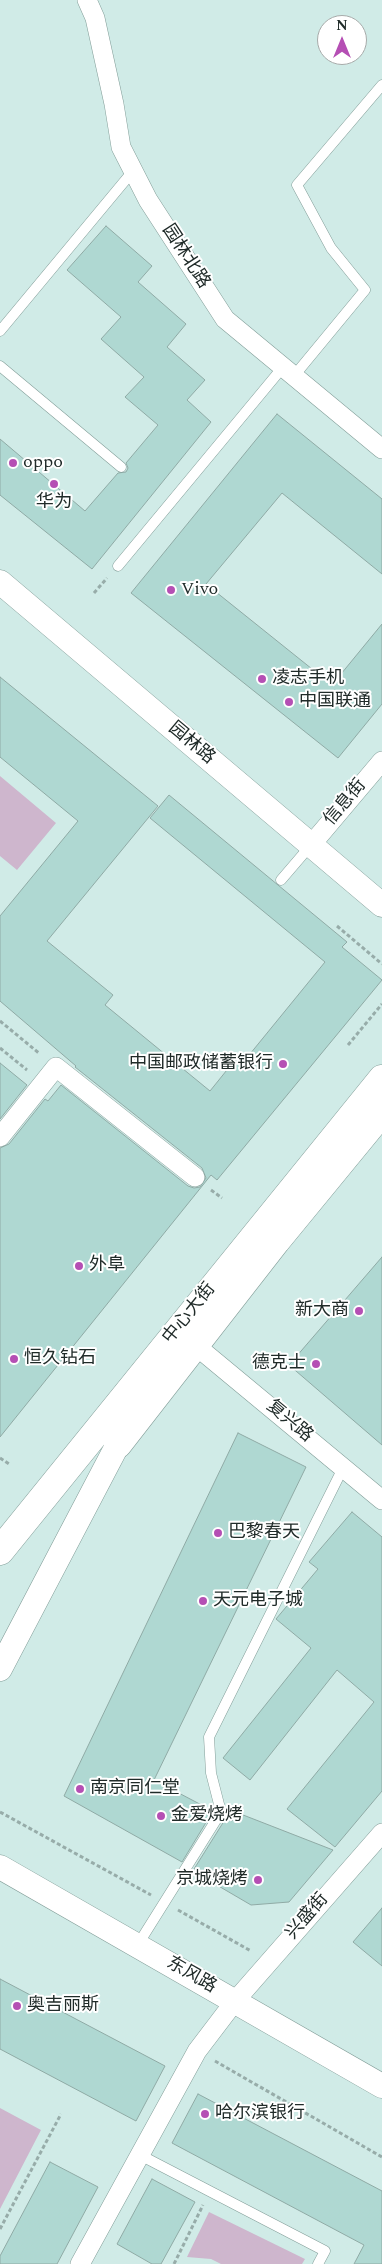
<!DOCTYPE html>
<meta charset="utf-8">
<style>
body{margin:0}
#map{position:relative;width:382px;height:2264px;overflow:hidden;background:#d0ebe7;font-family:Spectral,serif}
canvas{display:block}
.north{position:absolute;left:317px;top:15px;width:50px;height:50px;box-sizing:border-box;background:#fff;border:1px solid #a6aaa9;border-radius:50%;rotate:0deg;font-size:14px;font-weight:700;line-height:20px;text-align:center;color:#202b29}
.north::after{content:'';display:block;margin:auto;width:18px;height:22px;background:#b54fb4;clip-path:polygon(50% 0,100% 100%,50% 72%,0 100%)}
</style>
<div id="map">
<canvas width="382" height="2264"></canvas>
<div class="north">N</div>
</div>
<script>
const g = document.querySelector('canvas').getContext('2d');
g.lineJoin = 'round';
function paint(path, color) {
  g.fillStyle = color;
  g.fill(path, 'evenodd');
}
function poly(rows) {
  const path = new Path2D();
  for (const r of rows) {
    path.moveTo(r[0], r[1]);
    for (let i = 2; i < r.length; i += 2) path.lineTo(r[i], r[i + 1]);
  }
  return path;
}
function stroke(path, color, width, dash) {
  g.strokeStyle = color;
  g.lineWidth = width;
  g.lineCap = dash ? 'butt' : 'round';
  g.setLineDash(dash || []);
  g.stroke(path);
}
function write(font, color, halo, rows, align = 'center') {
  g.font = font + ' Spectral,"Noto Sans SC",serif';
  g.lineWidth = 4;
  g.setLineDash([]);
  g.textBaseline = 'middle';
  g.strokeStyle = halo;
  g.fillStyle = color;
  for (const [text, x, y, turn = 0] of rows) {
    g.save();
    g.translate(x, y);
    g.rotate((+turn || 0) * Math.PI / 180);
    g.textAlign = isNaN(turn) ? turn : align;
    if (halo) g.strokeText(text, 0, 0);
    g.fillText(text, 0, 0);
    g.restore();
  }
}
paint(poly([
 [0,776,56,823,17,870,0,856],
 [0,2108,41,2130,0,2209],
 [209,2212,305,2259,302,2264,221,2264,211,2259,187,2257]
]), '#ceb6cd');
const building = poly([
 [106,226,152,266,138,282,186,324,167,347,205,380,187,400,211,422,92,569,0,495,0,439,85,511,118,473,126,472,128,468,126,463,158,425,125,397,144,377,101,339,121,317,67,270,106,226],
 [277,414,382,499,382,574,282,493,206,584,332,685,382,624,382,704,338,758,131,593,277,414],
 [0,677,158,806,47,941,113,995,105,1005,210,1091,235,1060,241,1065,325,962,150,818,169,795,347,942,342,947,382,980,217,1180,211,1175,0,1437,0,1148,9,1144,45,1099,48,1101,61,1085,188,1186,194,1188,200,1187,206,1178,202,1168,75,1067,76,1066,0,1001,0,916,78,821,0,757,0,677],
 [0,1063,27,1085,0,1119,0,1063],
 [382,1257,382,1445,289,1365,382,1257],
 [238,1433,306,1467,154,1780,213,1811,182,1862,64,1796,238,1433],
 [352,1512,382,1537,382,1791,335,1847,287,1809,374,1702,337,1670,250,1780,223,1758,311,1648,276,1619,318,1569,309,1562,352,1512],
 [238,1813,333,1850,289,1902,251,1905,198,1874,199,1872,194,1869,226,1818,232,1821,238,1813],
 [382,1908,382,1966,353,1942,382,1908],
 [0,1979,165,2066,136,2121,0,2049,0,1979],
 [198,2094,382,2191,382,2264,354,2264,364,2245,172,2143,198,2094],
 [50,2162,98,2187,57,2264,0,2264,0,2256,50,2162],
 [152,2179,195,2202,161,2264,152,2264,117,2244,152,2179]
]);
paint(building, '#afd8d2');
stroke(building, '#8faaa5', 1);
const service = poly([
 [0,331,133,171],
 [0,366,121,467],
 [294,376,365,290,331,248,297,185,382,85],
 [118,566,283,367],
 [281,880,311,845],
 [137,1946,221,1812,211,1773,209,1737,343,1468],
 [140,2155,325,2251,318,2264]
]);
const minor = poly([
 [87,0,95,18,114,104,121,147,148,200,225,319,382,449],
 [311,845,382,761],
 [0,1137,56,1067,195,1177],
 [195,1345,382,1500],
 [80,2264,197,2051,235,2001,382,1833]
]);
const tertiary = poly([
 [0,582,382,905],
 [0,1669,118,1444],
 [0,1867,382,2086]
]);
const secondary = poly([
 [118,1444,276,1241,382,1112],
 [0,1551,382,1079]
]);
stroke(service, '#829d98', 11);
stroke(minor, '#829d98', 20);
stroke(tertiary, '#829d98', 25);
stroke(secondary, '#829d98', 29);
stroke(poly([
 [94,593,107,578],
 [337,926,382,964],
 [0,1021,40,1054],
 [348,1045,382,1004],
 [0,1048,27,1070],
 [211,1190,222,1198],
 [0,1458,9,1464],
 [0,1812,151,1895],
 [178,1910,251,1951],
 [215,2061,382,2157],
 [0,2229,61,2114],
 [174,2264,203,2205]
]), '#97aca9', 3, [4, 2.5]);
stroke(service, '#fff', 10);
stroke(minor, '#fff', 19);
stroke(tertiary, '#fff', 24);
stroke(secondary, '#fff', 28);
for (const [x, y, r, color] of [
 [13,463,5,"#b54fb4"],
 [54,484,5,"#b54fb4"],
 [171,590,5,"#b54fb4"],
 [262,679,5,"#b54fb4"],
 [289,702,5,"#b54fb4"],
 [283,1064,5,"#b54fb4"],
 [79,1266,5,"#b54fb4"],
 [359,1311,5,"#b54fb4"],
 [14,1359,5,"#b54fb4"],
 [316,1364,5,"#b54fb4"],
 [218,1533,5,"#b54fb4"],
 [203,1601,5,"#b54fb4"],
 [80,1789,5,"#b54fb4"],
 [161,1816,5,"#b54fb4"],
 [258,1880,5,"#b54fb4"],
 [17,2006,5,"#b54fb4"],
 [205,2114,5,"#b54fb4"]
]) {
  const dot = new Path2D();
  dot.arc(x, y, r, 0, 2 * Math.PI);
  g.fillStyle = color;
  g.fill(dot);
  stroke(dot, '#fff', 2);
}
write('18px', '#202b29', '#fff', [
 ["园林北路",185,257,57],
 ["园林路",191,744,40],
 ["信息街",346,803,-50],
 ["中心大街",190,1314,-51],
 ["复兴路",289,1422,40],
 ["兴盛街",308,1917,-49],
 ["东风路",191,1976,30]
]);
write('18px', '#202b29', '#fff', [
 ["oppo",23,463],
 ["华为",54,503,"center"],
 ["Vivo",181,590],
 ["凌志手机",272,679],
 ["中国联通",299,702],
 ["中国邮政储蓄银行",273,1064,"right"],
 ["外阜",89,1266],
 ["新大商",349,1311,"right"],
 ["恒久钻石",24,1359],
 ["德克士",306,1364,"right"],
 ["巴黎春天",228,1533],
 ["天元电子城",213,1601],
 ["南京同仁堂",90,1789],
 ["金爱烧烤",171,1816],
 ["京城烧烤",248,1880,"right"],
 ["奥吉丽斯",27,2006],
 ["哈尔滨银行",215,2114]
], 'left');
</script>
